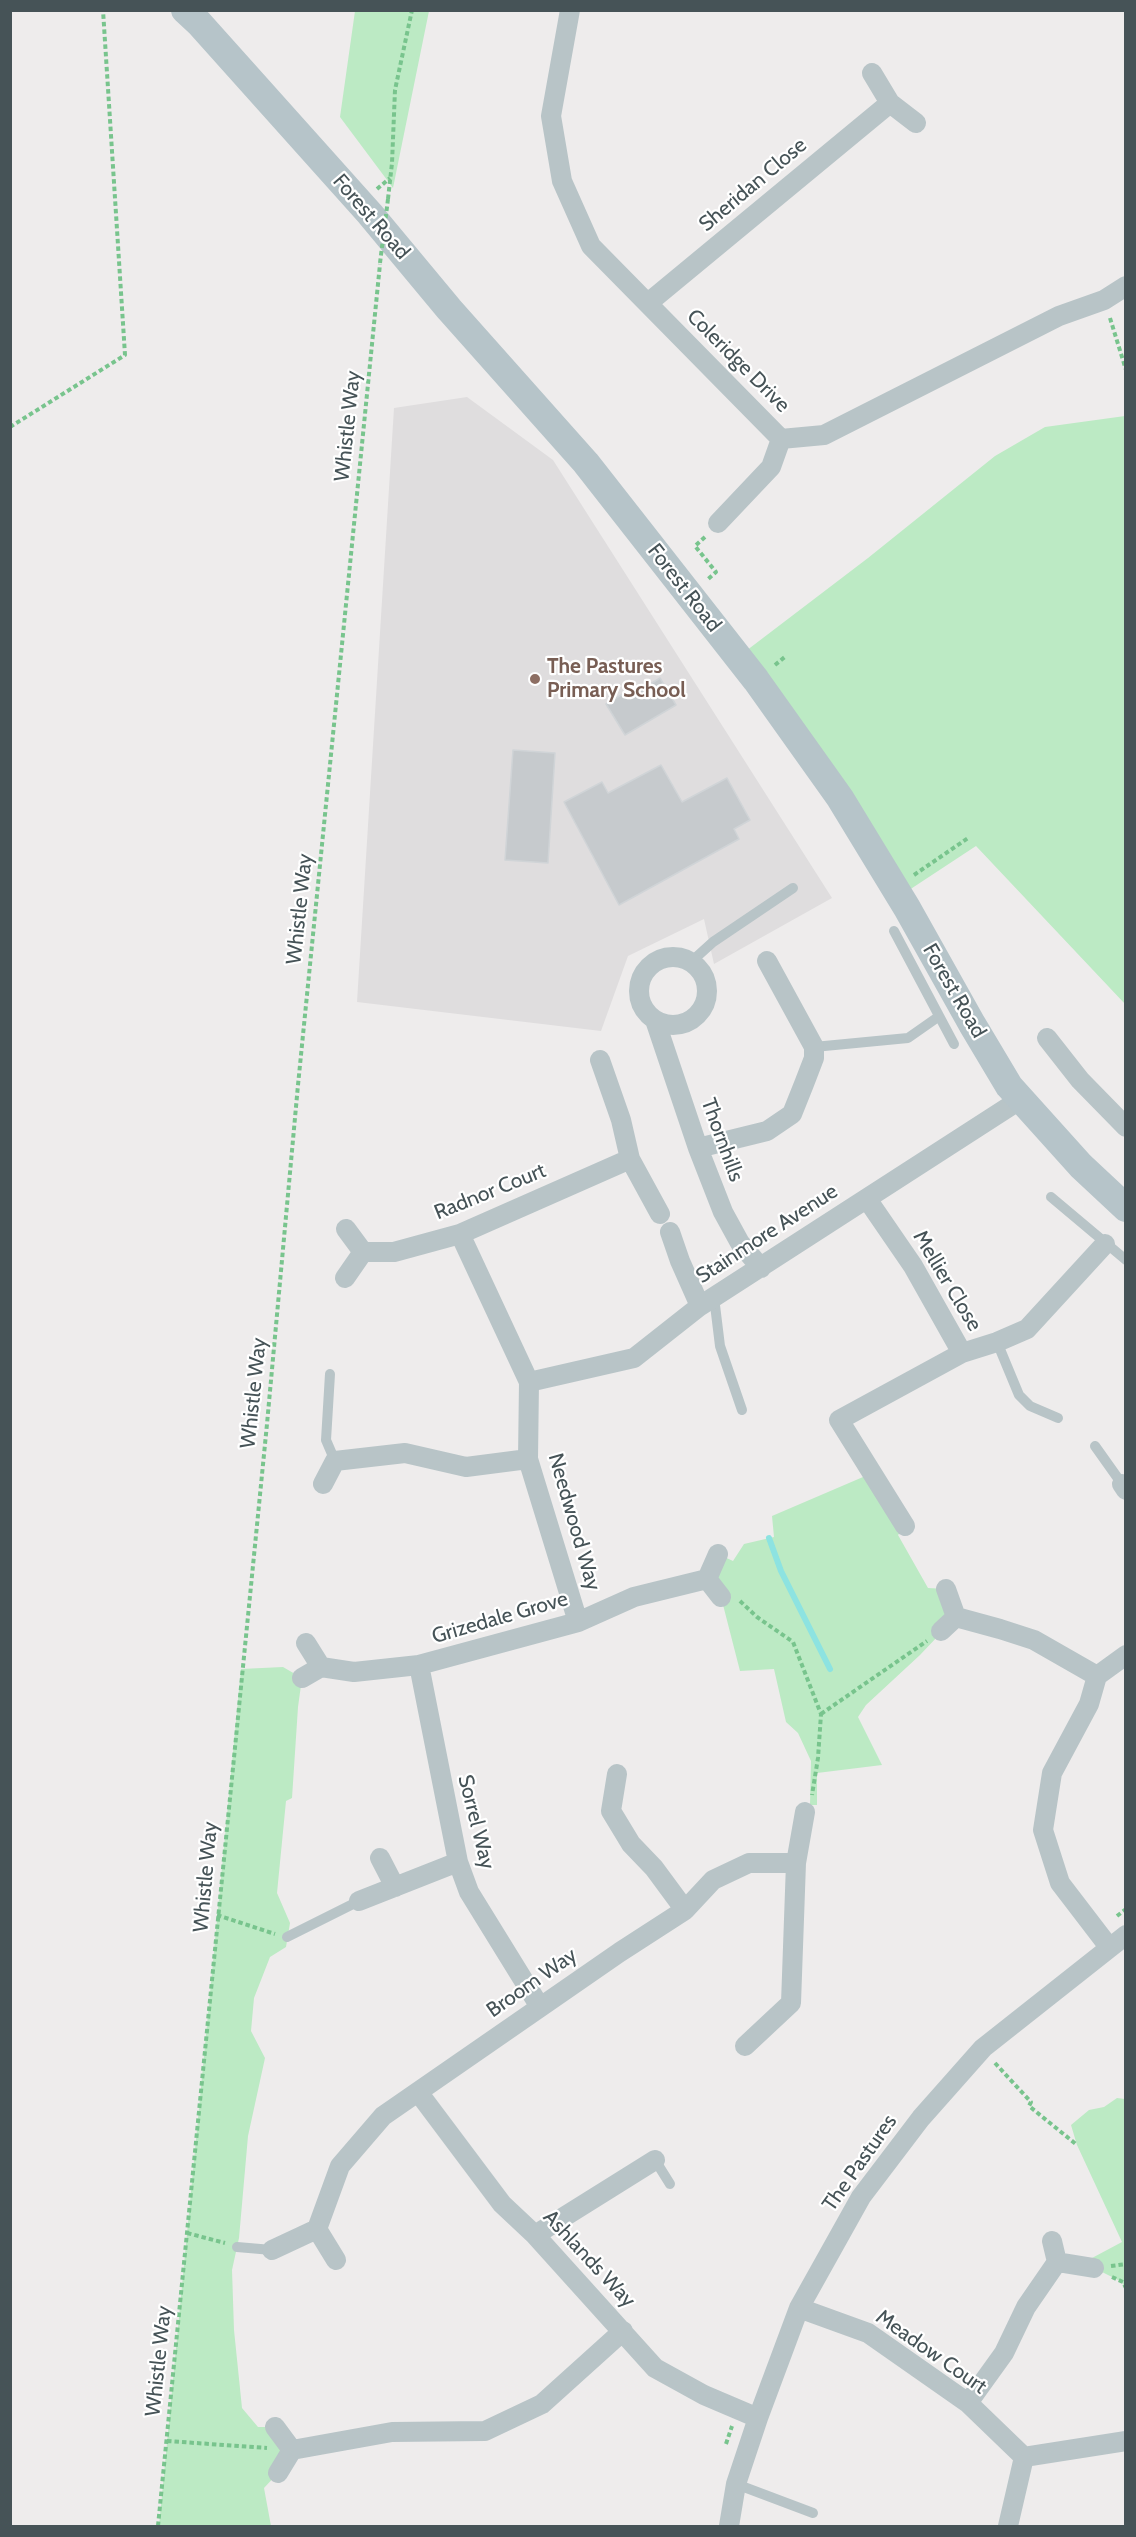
<!DOCTYPE html>
<style>
body{margin:0}
#map{position:relative;width:1136px;height:2537px;overflow:hidden;background:#eeecec;font-family:Cabin,sans-serif}
canvas{display:block}
.frame{position:absolute;inset:0;border:12px solid #465357;pointer-events:none}
</style>
<div id="map">
<canvas width="1136" height="2537"></canvas>
<div class="frame"></div>
</div>
<script>
const g = document.querySelector('canvas').getContext('2d');
g.lineJoin = 'round';
function paint(path, color) {
  g.fillStyle = color;
  g.fill(path, 'evenodd');
}
function poly(rows) {
  const path = new Path2D();
  for (const r of rows) {
    if (r.length === 3) {
      path.moveTo(r[0] + r[2], r[1]);
      path.arc(r[0], r[1], r[2], 0, 2 * Math.PI);
      continue;
    }
    path.moveTo(r[0], r[1]);
    for (let i = 2; i < r.length; i += 2) path.lineTo(r[i], r[i + 1]);
  }
  return path;
}
function stroke(path, color, width, dash) {
  g.strokeStyle = color;
  g.lineWidth = width;
  g.lineCap = dash ? 'butt' : 'round';
  g.setLineDash(dash || []);
  g.stroke(path);
}
function write(font, color, halo, rows, align = 'center') {
  g.font = font + ' Cabin,sans-serif';
  g.lineWidth = 4.5;
  g.setLineDash([]);
  g.textBaseline = 'middle';
  g.strokeStyle = halo;
  g.fillStyle = color;
  for (const [text, x, y, turn = 0] of rows) {
    g.save();
    g.translate(x, y);
    g.rotate((+turn || 0) * Math.PI / 180);
    g.textAlign = isNaN(turn) ? turn : align;
    if (halo) g.strokeText(text, 0, 0);
    g.fillText(text, 0, 0);
    g.restore();
  }
}
paint(poly([
 [467,397,553,460,832,898,714,964,704,919,628,956,601,1031,357,1002,394,408]
]), '#dfddde');
paint(poly([
 [355,11,429,11,393,188,340,117],
 [1125,416,1125,1004,976,846,900,896,738,657,868,558,995,456,1045,427],
 [870,1474,905,1526,898,1535,928,1588,946,1589,956,1617,920,1655,866,1705,858,1717,882,1765,817,1773,817,1805,810,1805,811,1761,798,1733,786,1722,774,1669,740,1671,721,1597,707,1579,718,1554,733,1561,744,1544,774,1537,772,1516],
 [283,1667,302,1678,298,1707,292,1798,286,1801,277,1893,290,1923,286,1947,270,1957,254,1998,251,2031,265,2058,248,2136,239,2238,232,2270,234,2330,242,2408,258,2427,275,2427,292,2450,278,2473,264,2488,271,2526,159,2526,241,1669],
 [1117,2098,1125,2099,1125,2288,1122,2282,1094,2268,1092,2258,1122,2242,1077,2145,1071,2125,1089,2110,1104,2107]
]), '#bceac4');
stroke(poly([
 [769,1538,781,1571,830,1669]
]), '#8de3e1', 6);
const building = poly([
 [660,678,676,705,625,735,606,704,633,688,636,693,660,678],
 [513,750,555,753,548,863,505,860,513,750],
 [661,765,682,802,727,778,750,820,734,829,739,839,619,905,564,802,602,782,608,793,661,765]
]);
paint(building, '#c6cacd');
stroke(building, '#d0d4d7', 1.5);
stroke(poly([
 [377,189,390,178],
 [388,199,392,163,395,90,412,10],
 [1110,318,1126,370],
 [10,427,125,355,103,10],
 [705,537,695,546,716,572,707,580],
 [775,665,786,656],
 [914,875,968,838],
 [740,1601,757,1617,793,1642,821,1714,818,1758,812,1795],
 [821,1714,927,1641],
 [217,1915,275,1934],
 [1117,1916,1126,1909],
 [995,2063,1031,2102,1029,2106,1077,2145],
 [187,2233,225,2243],
 [1111,2266,1126,2264],
 [1112,2277,1123,2282,1126,2288],
 [167,2441,267,2448],
 [726,2444,732,2426],
 [158,2526,267,1424,298,1085,380,264]
]), '#78c48d', 4, [4.5, 3]);
stroke(poly([
 [894,931,954,1044],
 [692,961,713,942,793,888],
 [814,1047,908,1038,938,1017],
 [1051,1197,1126,1260],
 [714,1297,720,1346,742,1410],
 [997,1342,1019,1395,1030,1406,1058,1418],
 [330,1374,326,1440,335,1461],
 [1095,1446,1122,1484],
 [287,1937,359,1901],
 [655,2160,670,2184],
 [237,2247,272,2250],
 [736,2484,813,2513]
]), '#b8c4c7', 10);
stroke(poly([
 [570,10,551,116,562,181,591,246,781,439,824,435,1059,316,1104,300,1126,286],
 [872,73,890,103,916,123],
 [648,303,890,103],
 [718,523,771,467,781,439],
 [673,991,34],
 [655,1020,698,1148,723,1212,740,1243,761,1268],
 [1047,1038,1080,1080,1126,1127],
 [600,1060,621,1120,630,1159,660,1214],
 [698,1148,767,1131,792,1114,804,1084,814,1058,814,1047,767,961],
 [867,1199,913,1266,962,1353,997,1342,1027,1329,1105,1244],
 [346,1229,363,1252],
 [670,1232,680,1261,700,1306],
 [460,1234,529,1382,528,1459,578,1622],
 [363,1252,394,1252,460,1234,630,1159],
 [345,1278,363,1252],
 [529,1382,634,1358,700,1306,1021,1099],
 [323,1484,335,1461,405,1453,466,1467,528,1459],
 [1122,1484,1126,1490],
 [905,1526,839,1420,962,1353],
 [707,1579,718,1554],
 [707,1579,721,1597],
 [946,1589,956,1617],
 [941,1631,956,1617,1000,1629,1034,1640,1097,1676],
 [306,1643,321,1667],
 [419,1665,458,1862,469,1892,540,2007],
 [302,1678,321,1667,354,1672,419,1665,578,1622,634,1597,707,1579],
 [617,1774,611,1811,631,1844,654,1868,685,1910],
 [380,1858,395,1887],
 [796,1863,805,1812],
 [359,1901,458,1862],
 [1109,1947,1060,1883,1043,1830,1052,1773,1089,1704,1097,1676,1126,1655],
 [418,2092,502,2204,535,2235,655,2368,704,2395,758,2418],
 [317,2229,336,2260],
 [535,2235,655,2160],
 [1052,2241,1057,2262],
 [272,2250,317,2229,340,2166,383,2116,620,1952,685,1910,713,1880,749,1863,796,1863,791,2003,745,2046],
 [799,2308,868,2333,968,2403,1024,2457,1008,2526],
 [968,2403,1004,2353,1026,2307,1057,2262,1094,2268],
 [275,2427,292,2450],
 [292,2450,392,2432,485,2431,542,2404,623,2331],
 [1024,2457,1126,2441],
 [278,2473,292,2450],
 [729,2526,736,2484,758,2418,799,2308,861,2197,921,2118,983,2048,1126,1935]
]), '#b8c4c7', 20);
stroke(poly([
 [185,10,199,23,370,214,449,309,586,463,756,680,840,798,907,908,972,1024,1009,1086,1081,1166,1126,1208]
]), '#b6c4c9', 28);
stroke(poly([
 [380,263,388,199]
]), '#78c48d', 4, [4.5, 3]);
for (const [x, y, r, color] of [
 [535,679,6,"#8d6e63"]
]) {
  const dot = new Path2D();
  dot.arc(x, y, r, 0, 2 * Math.PI);
  g.fillStyle = color;
  g.fill(dot);
  stroke(dot, '#fff', 2);
}
write('21px', '#465357', '#fff', [
 ["Sheridan Close",753,185,-40],
 ["Forest Road",371,217,49],
 ["Coleridge Drive",738,361,45],
 ["Whistle Way",348,426,-84],
 ["Forest Road",684,588,52],
 ["Whistle Way",300,909,-84],
 ["Forest Road",954,991,60],
 ["Thornhills",722,1140,70],
 ["Radnor Court",490,1192,-22],
 ["Stainmore Avenue",767,1234,-33],
 ["Mellier Close",947,1281,59],
 ["Whistle Way",254,1393,-84],
 ["Needwood Way",574,1522,74],
 ["Grizedale Grove",500,1618,-16],
 ["Sorrel Way",476,1822,76],
 ["Whistle Way",206,1877,-85],
 ["Broom Way",532,1983,-35],
 ["The Pastures",860,2163,-55],
 ["Ashlands Way",589,2259,47],
 ["Meadow Court",931,2352,35],
 ["Whistle Way",159,2361,-84]
]);
write('bold 21px', '#785e54', '#fff', [
 ["The Pastures",547,667],
 ["Primary School",547,691]
], 'left');
</script>
